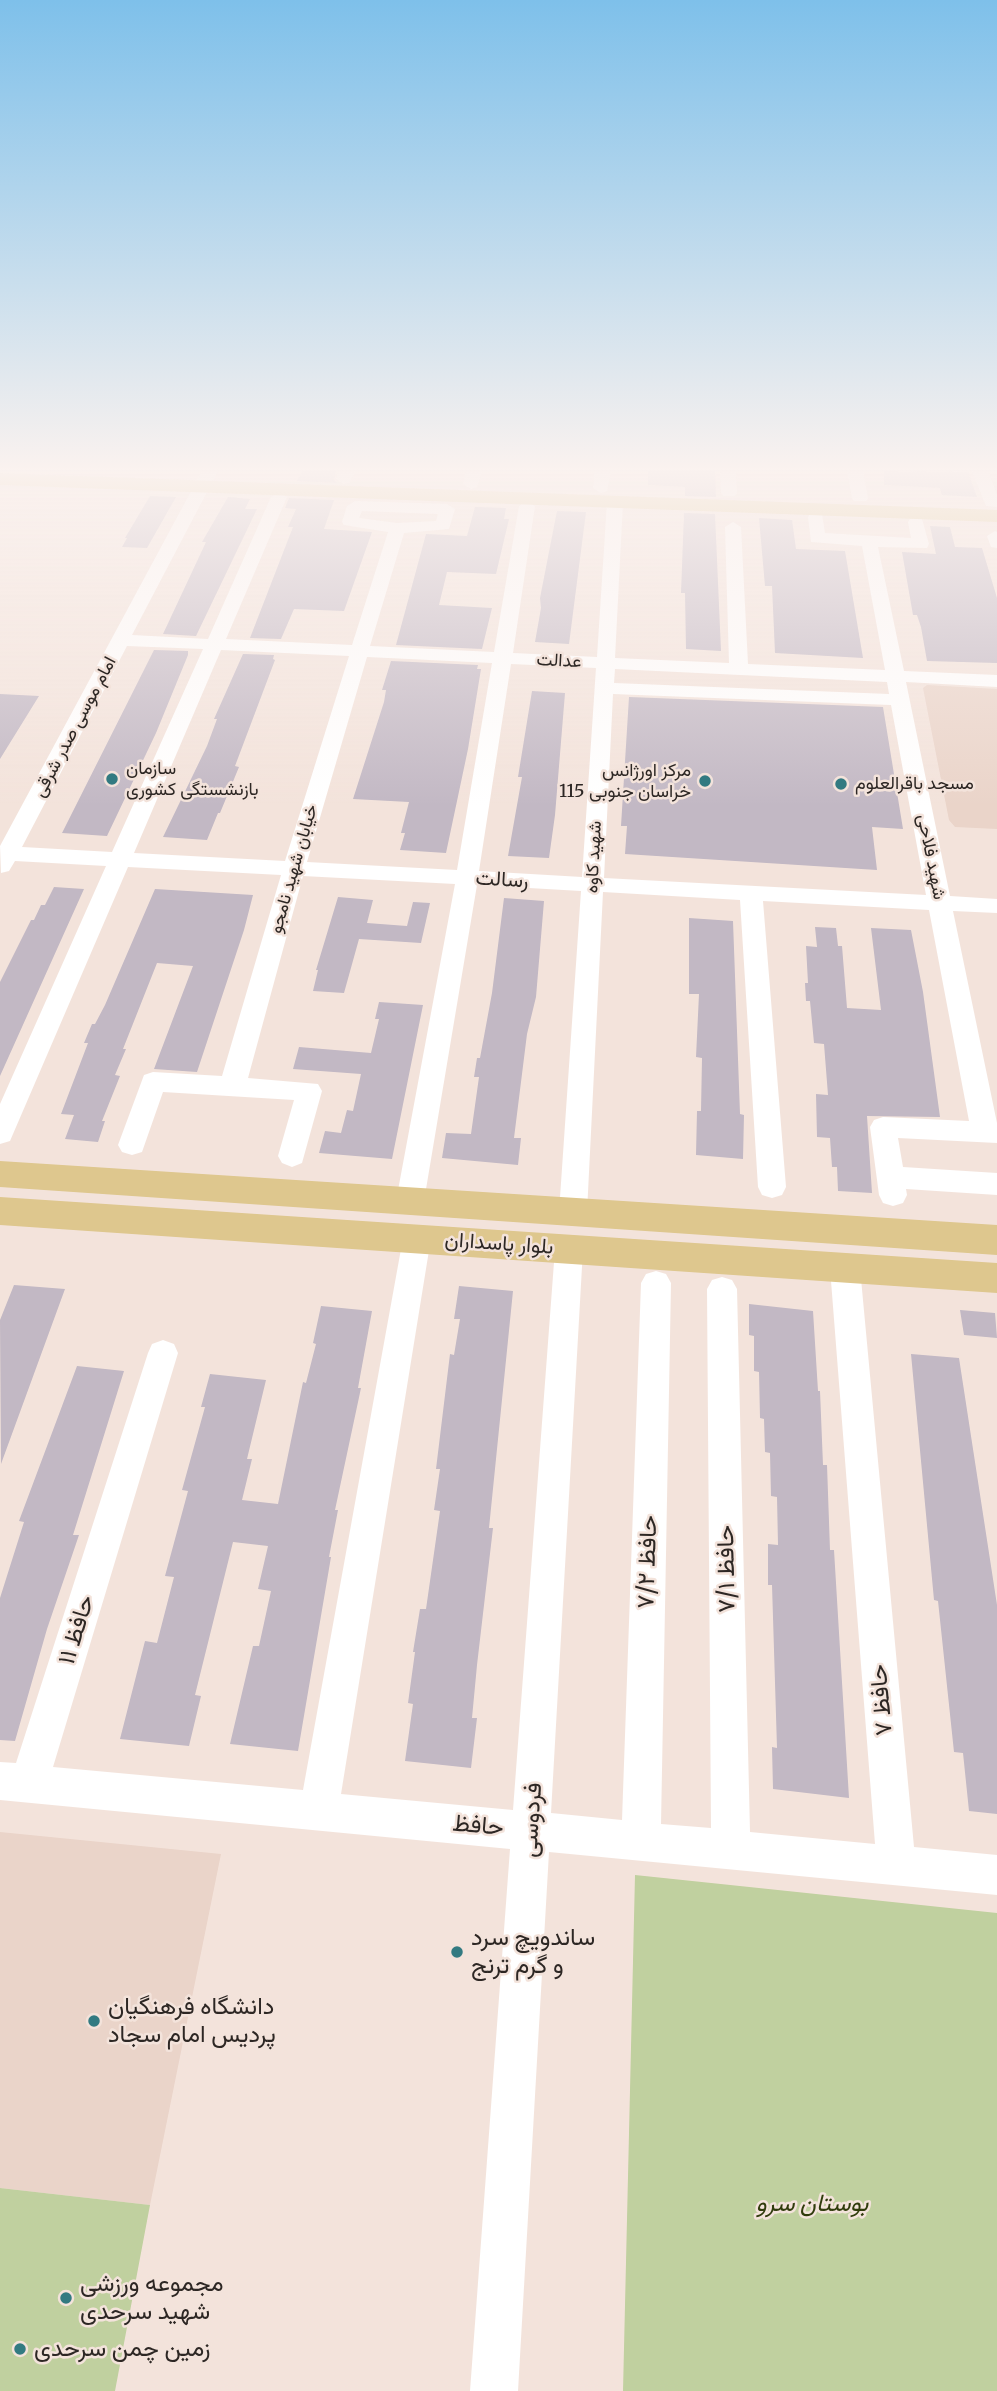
<!DOCTYPE html>
<meta charset="utf-8">
<style>
body{margin:0}
canvas{display:block;background:#f3e3db}
</style>
<canvas width="997" height="2391"></canvas>
<script>
const g = document.querySelector('canvas').getContext('2d');
g.lineJoin = 'round';
function paint(path, color) {
  g.fillStyle = color;
  g.fill(path, 'evenodd');
}
function poly(rows) {
  const path = new Path2D();
  for (const r of rows) {
    path.moveTo(r[0], r[1]);
    for (let i = 2; i < r.length; i += 2) path.lineTo(r[i], r[i + 1]);
  }
  return path;
}
function stroke(path, color, width, dash) {
  g.strokeStyle = color;
  g.lineWidth = width;
  g.lineCap = dash ? 'butt' : 'round';
  g.setLineDash(dash || []);
  g.stroke(path);
}
function write(font, color, halo, rows, align = 'center') {
  g.font = font + ' Merriweather,Vazirmatn,serif';
  g.lineWidth = 5;
  g.setLineDash([]);
  g.textBaseline = 'middle';
  g.strokeStyle = halo;
  g.fillStyle = color;
  for (const [text, x, y, turn = 0] of rows) {
    g.save();
    g.translate(x, y);
    g.rotate((+turn || 0) * Math.PI / 180);
    g.textAlign = isNaN(turn) ? turn : align;
    if (halo) g.strokeText(text, 0, 0);
    g.fillText(text, 0, 0);
    g.restore();
  }
}
paint(poly([
 [927,685,997,689,997,829,955,827,949,820,923,688],
 [0,1832,221,1854,150,2205,0,2188]
]), '#ead4c9');
paint(poly([
 [635,1875,997,1913,997,2391,623,2391],
 [0,2188,150,2205,115,2391,0,2391]
]), '#c0d09f');
paint(poly([
 [302,471,336,471,334,480,337,483,297,481],
 [648,471,715,471,716,497,685,496,685,487,648,485],
 [884,471,968,472,977,497,942,495,940,488,884,485],
 [150,496,176,497,147,548,122,547,127,538,125,538],
 [228,497,250,499,245,509,257,509,196,636,163,634,206,542,202,542],
 [289,498,334,500,324,529,372,532,344,611,294,609,281,639,250,638,293,527,288,527,296,509,285,508],
 [475,507,506,508,504,519,509,519,496,574,447,572,439,605,492,608,482,649,396,645,426,534,467,536],
 [557,511,586,512,569,644,535,642,541,608,540,598],
 [684,513,715,514,721,651,686,649,685,593,681,593],
 [759,518,792,520,796,549,845,551,863,658,775,653,772,586,765,586],
 [930,526,950,527,955,547,982,548,997,598,997,663,927,661,921,627,917,615,913,615,902,552,936,554],
 [154,650,188,651,188,655,156,733,107,836,62,833],
 [243,654,274,655,273,659,275,660,235,766,239,767,220,813,218,813,207,840,163,837,207,746,217,719,214,719],
 [391,661,478,665,477,669,481,669,468,749,446,853,400,850,405,833,401,833,409,802,353,799,384,702,386,690,382,690],
 [532,691,565,693,555,815,549,858,508,856,522,777,518,777],
 [0,694,39,696,0,759],
 [629,697,883,707,903,829,872,827,877,870,625,854,627,826,621,826],
 [54,887,84,889,0,1076,0,982,31,920,34,920,41,905,45,905],
 [155,889,253,895,244,930,197,1072,154,1069,193,966,157,963,123,1049,126,1049,115,1075,120,1076,102,1121,105,1121,98,1142,65,1139,74,1115,61,1114,88,1043,84,1043,92,1024,95,1024,105,1005],
 [338,897,373,900,367,923,407,926,413,902,430,903,421,943,359,939,344,993,313,991,318,970,316,970],
 [504,898,544,901,536,997,527,1034,514,1138,521,1138,518,1165,442,1158,446,1133,471,1134,479,1077,474,1077,477,1058,480,1058,492,993],
 [689,918,733,921,740,1114,744,1115,743,1159,696,1155,697,1111,701,1111,702,1058,696,1057,699,994,689,994],
 [815,927,836,928,838,946,842,946,847,1008,881,1010,871,928,911,930,923,992,940,1117,867,1116,872,1193,838,1191,837,1167,832,1167,830,1138,817,1137,816,1094,828,1095,824,1044,814,1043,810,1001,806,1001,805,983,808,983,806,946,817,947],
 [379,1002,423,1005,392,1159,319,1153,325,1131,341,1133,347,1110,353,1111,361,1074,293,1069,299,1047,371,1053,379,1019,375,1019],
 [14,1285,65,1289,1,1464,0,1320],
 [459,1286,513,1291,489,1528,493,1528,477,1665,472,1718,477,1718,471,1768,405,1761,413,1704,408,1703,415,1652,413,1652,420,1609,426,1609,440,1511,434,1510,440,1469,436,1469,450,1354,454,1355,460,1319,454,1319],
 [749,1304,813,1311,818,1391,820,1391,823,1465,827,1465,830,1550,834,1550,849,1798,773,1789,772,1747,777,1748,772,1585,768,1585,768,1544,778,1545,777,1497,771,1496,770,1453,765,1452,764,1419,760,1418,759,1372,754,1371,754,1336,749,1335],
 [321,1306,372,1311,358,1388,361,1388,335,1510,338,1510,329,1557,331,1557,298,1751,230,1744,253,1646,259,1646,271,1591,258,1589,268,1546,233,1542,195,1695,201,1696,189,1746,120,1739,145,1641,157,1643,174,1577,165,1576,188,1491,182,1490,205,1407,201,1407,210,1374,266,1380,247,1459,252,1459,242,1500,278,1504,303,1382,306,1383,316,1344,313,1343],
 [960,1310,995,1313,997,1338,964,1335],
 [911,1354,959,1358,997,1605,997,1814,969,1811,963,1753,954,1752,938,1601,934,1600],
 [77,1366,124,1371,73,1535,79,1535,47,1629,15,1741,0,1740,0,1598,24,1522,19,1521]
]), '#c2b8c4');
paint(poly([
 [202,471,218,471,132,635,208,639,271,497,279,492,287,497,226,639,352,645,388,532,344,525,342,522,347,506,355,501,447,504,455,509,449,529,404,533,370,646,494,652,519,506,527,501,535,506,513,653,597,657,607,502,615,497,623,502,615,658,729,663,725,527,733,522,741,527,748,664,885,670,862,546,811,542,808,517,810,514,822,514,825,533,911,538,908,522,910,519,922,519,929,544,927,548,878,547,904,671,997,675,997,687,906,682,950,896,997,899,997,913,953,911,997,1123,997,1143,898,1138,903,1167,997,1173,997,1195,906,1189,907,1195,903,1203,893,1206,883,1203,879,1195,870,1127,874,1120,883,1117,969,1121,929,910,763,901,786,1187,782,1195,772,1198,762,1195,758,1187,740,900,603,892,587,1212,583,1220,573,1223,563,1220,559,1212,581,891,477,885,424,1201,420,1209,410,1212,400,1209,396,1201,455,884,303,876,248,1078,318,1084,322,1091,302,1163,292,1167,282,1163,278,1156,294,1100,163,1092,142,1152,132,1155,122,1152,118,1145,144,1075,153,1072,222,1076,281,875,128,867,13,1134,10,1141,0,1144,0,1104,106,866,15,861,9,871,1,873,0,846,202,471],
 [362,511,438,514,436,521,397,523,359,518,362,511],
 [127,646,203,649,112,852,22,847,127,646],
 [221,650,349,656,285,861,134,853,221,650],
 [367,657,492,663,457,870,307,862,367,657],
 [511,664,596,668,582,877,479,871,511,664],
 [615,669,887,682,889,694,614,683,615,669],
 [613,694,891,705,926,895,604,878,613,694],
 [339,471,355,471,350,482,344,484,336,479,339,471],
 [466,471,482,471,477,487,471,489,463,484,466,471],
 [595,471,611,471,607,491,601,493,593,488,595,471],
 [720,471,736,471,737,493,735,496,723,496,721,493,720,471],
 [847,471,863,471,868,498,866,501,854,501,852,498,847,471],
 [972,471,988,471,997,495,997,507,986,506,972,471],
 [995,531,997,532,997,548,991,547,987,536,995,531],
 [417,1226,427,1230,431,1238,341,1794,513,1810,555,1249,559,1241,569,1237,579,1241,583,1249,551,1813,622,1820,641,1283,646,1274,656,1271,666,1274,671,1283,661,1824,711,1828,707,1289,712,1280,722,1277,732,1280,737,1289,750,1832,875,1844,830,1268,835,1259,845,1256,855,1259,860,1268,914,1847,997,1855,997,1895,549,1852,518,2391,470,2391,510,1849,0,1800,0,1762,16,1763,148,1353,152,1344,163,1340,174,1344,178,1353,53,1767,303,1790,403,1238,407,1230,417,1226]
]), '#fff');
paint(poly([
 [0,473,997,510,997,522,0,485,0,473],
 [0,1161,997,1225,997,1255,0,1187,0,1161],
 [0,1197,997,1263,997,1293,0,1225,0,1197]
]), '#dec78e');
const sky = g.createLinearGradient(0, 0, 0, 806);
sky.addColorStop(0, '#7ec0ea');
sky.addColorStop(0.58, '#faf2ef');
sky.addColorStop(1, '#faf2ef00');
g.fillStyle = sky;
g.fillRect(0, 0, 997, 806);
for (const [x, y, r, color] of [
 [112,779,7,"#327a81"],
 [705,781,7,"#327a81"],
 [841,784,7,"#327a81"],
 [457,1952,7,"#327a81"],
 [94,2021,7,"#327a81"],
 [66,2298,7,"#327a81"],
 [20,2349,7,"#327a81"]
]) {
  const dot = new Path2D();
  dot.arc(x, y, r, 0, 2 * Math.PI);
  g.fillStyle = color;
  g.fill(dot);
  stroke(dot, '#f3e3db', 2.5);
}
write('18px', '#2d2724', '#f3e3db', [
 ["عدالت",559,661,3],
 ["امام موسی صدر شرقی",75,727,-62],
 ["شهید کاوه",594,857,-87],
 ["شهید فلاحی",931,857,79],
 ["خیابان شهید نامجو",294,869,-74]
]);
write('18px', '#2d2724', '#f3e3db', [
 ["سازمان",126,769],
 ["بازنشستگی کشوری",126,790],
 ["مرکز اورژانس",691,771,"right"],
 ["115 خراسان جنوبی",691,792,"right"],
 ["مسجد باقرالعلوم",855,784]
], 'left');
write('21px', '#2d2724', '#f3e3db', [
 ["رسالت",502,880,3],
 ["بلوار پاسداران",499,1244,4]
]);
write('24px', '#2d2724', '#f3e3db', [
 ["حافظ ۷/۲",648,1562,-88],
 ["حافظ ۷/۱",727,1569,-91],
 ["حافظ ۱۱",77,1630,-73],
 ["حافظ ۷",882,1700,-95],
 ["فردوسی",532,1820,-86],
 ["حافظ",478,1826,5]
]);
write('24px', '#2d2724', '#f3e3db', [
 ["ساندویچ سرد",471,1938],
 ["و گرم ترنج",471,1966],
 ["دانشگاه فرهنگیان",108,2007],
 ["پردیس امام سجاد",108,2035],
 ["مجموعه ورزشی",80,2284],
 ["شهید سرحدی",80,2312],
 ["زمین چمن سرحدی",34,2349]
], 'left');
write('italic 24px', '#303c0c', '#f3e3db', [
 ["بوستان سرو",812,2204]
]);
</script>
